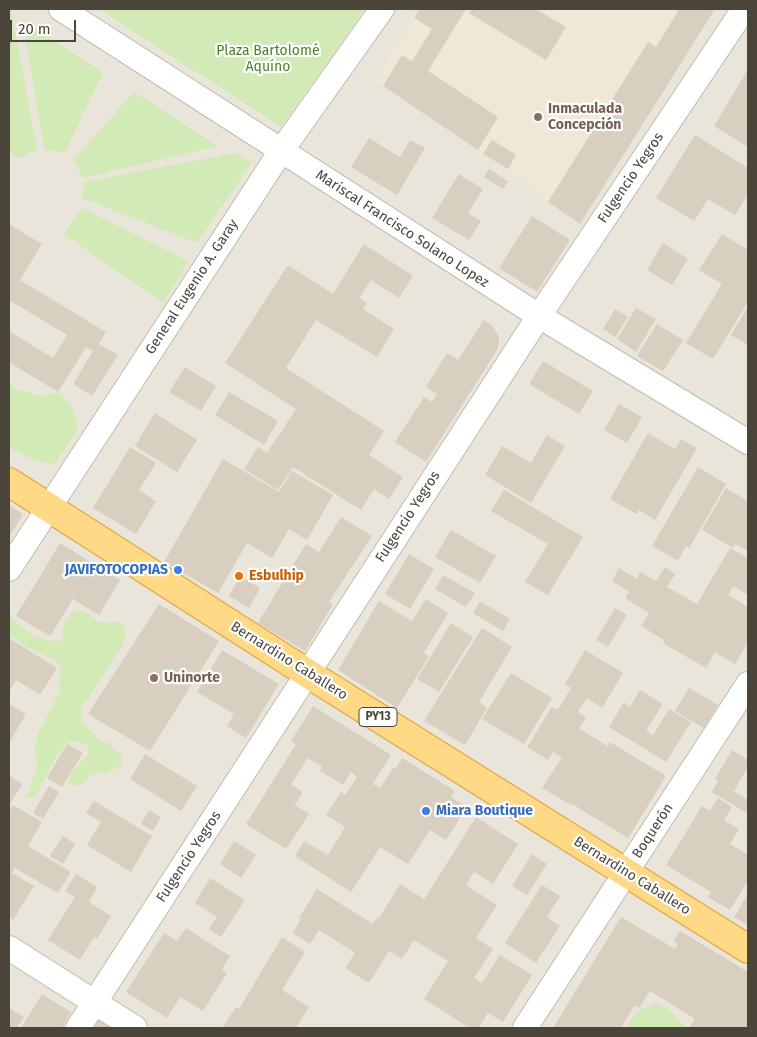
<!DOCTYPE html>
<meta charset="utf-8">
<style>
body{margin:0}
#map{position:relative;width:757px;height:1037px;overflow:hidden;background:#f6f3ec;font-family:"Fira Sans",sans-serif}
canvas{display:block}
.frame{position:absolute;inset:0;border:10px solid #4b4439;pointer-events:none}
.scale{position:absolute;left:10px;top:20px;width:66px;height:22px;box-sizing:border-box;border:2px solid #4b4439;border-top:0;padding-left:6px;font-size:15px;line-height:18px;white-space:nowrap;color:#4b4439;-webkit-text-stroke:4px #fff;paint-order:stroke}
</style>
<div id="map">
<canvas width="757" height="1037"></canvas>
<div class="frame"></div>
<div class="scale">20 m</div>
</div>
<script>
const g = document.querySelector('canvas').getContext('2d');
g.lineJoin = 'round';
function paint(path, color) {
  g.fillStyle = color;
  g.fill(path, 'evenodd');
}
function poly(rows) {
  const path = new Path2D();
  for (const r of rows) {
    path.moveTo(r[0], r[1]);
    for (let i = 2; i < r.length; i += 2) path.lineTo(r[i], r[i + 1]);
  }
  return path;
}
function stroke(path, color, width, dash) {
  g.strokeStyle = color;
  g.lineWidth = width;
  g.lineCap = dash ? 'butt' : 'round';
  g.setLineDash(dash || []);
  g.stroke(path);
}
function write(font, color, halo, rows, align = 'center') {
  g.font = font + ' "Fira Sans",sans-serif';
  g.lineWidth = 4.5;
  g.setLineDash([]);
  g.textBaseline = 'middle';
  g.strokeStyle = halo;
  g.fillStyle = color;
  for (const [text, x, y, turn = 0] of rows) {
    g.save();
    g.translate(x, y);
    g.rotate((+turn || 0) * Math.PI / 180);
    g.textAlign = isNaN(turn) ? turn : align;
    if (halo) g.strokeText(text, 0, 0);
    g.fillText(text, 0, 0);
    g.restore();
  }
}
paint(poly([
 [9,9,748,9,748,1028,9,1028]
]), '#eae5da');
paint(poly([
 [420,9,715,9,580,224,548,202,508,169,483,154,375,80]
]), '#efe8d6');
paint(poly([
 [9,9,11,9,37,149,18,159,9,151],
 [99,9,365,9,281,127],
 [22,21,103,72,65,152,45,150],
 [134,92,218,146,83,178,73,160],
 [235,153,252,162,197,243,82,198,85,182],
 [82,208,188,261,163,303,64,234],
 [9,385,17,389,44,397,58,392,73,409,78,429,55,464,37,461,9,448],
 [9,608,11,617,17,624,35,637,52,641,61,641,64,624,69,616,76,610,85,611,99,622,107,623,116,621,124,626,126,635,123,644,81,709,81,719,99,740,108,743,122,755,122,764,110,772,91,774,85,782,76,787,69,782,71,774,89,753,87,745,78,742,68,741,57,755,34,798,25,798,30,789,38,763,35,755,37,736,61,689,58,680,62,671,58,663,51,658,24,646,19,639,9,634],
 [656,1004,668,1008,684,1026,688,1028,625,1028,639,1010]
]), '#d2eab5');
paint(poly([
 [420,9,466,9,428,71,498,117,478,150,383,86,402,55,412,61,432,29,414,18],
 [472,9,536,9,566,27,546,60,469,13],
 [675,9,715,9,580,224,548,202,648,42,656,47,678,11],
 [748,69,748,147,714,126],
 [695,135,748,168,748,194,735,215,708,199,694,221,656,198],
 [369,138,400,157,410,140,425,148,397,195,351,167],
 [492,140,516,155,508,169,483,154],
 [489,169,508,181,503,189,484,177],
 [459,174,483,189,468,213,481,221,469,240,432,218],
 [532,216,570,240,537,292,499,268],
 [9,224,42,244,20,280,106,332,99,344,118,355,92,396,73,384,93,351,86,347,58,392,9,362,9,331,53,358,67,335,9,300],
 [722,234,748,250,748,302,713,359,686,343,722,284,699,270],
 [663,243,688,259,672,285,647,270],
 [364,244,413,276,399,298,371,280,359,298,367,303,363,309,394,329,377,357,316,320,286,368,384,431,369,455,403,477,389,499,374,489,361,510,293,467,278,490,244,469,258,447,267,453,296,409,225,363,288,265,333,294],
 [748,306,748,345,731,335],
 [636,308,656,319,636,352,617,339],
 [615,309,628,317,615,337,603,329],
 [484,320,491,325,499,336,499,343,497,350,426,462,395,442,424,397,432,402,437,394,426,387,447,353,458,360],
 [657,324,683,340,663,371,637,356],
 [543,361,593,391,579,414,529,384],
 [185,367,216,386,201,411,169,392],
 [229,392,278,421,264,445,215,415],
 [619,404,642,417,627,443,604,430],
 [155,413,197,440,177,472,135,446],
 [648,433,675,449,681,439,697,448,655,520,639,510,636,514,610,499],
 [547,435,565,446,531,503,485,475,502,446,531,463],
 [130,447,156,463,139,490,156,501,136,534,93,508],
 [223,459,279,492,292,471,333,495,307,540,289,529,272,558,247,543,218,593,164,562],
 [698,467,726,484,689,548,686,546,678,561,652,546],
 [726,488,748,501,748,551,735,544,733,548,702,530],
 [504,490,583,537,548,595,525,582,548,544,491,511],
 [9,505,23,514,9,537],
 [341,517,372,536,329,602,333,604,305,651,258,623,306,544,319,552],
 [451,530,496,556,480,583,435,557],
 [60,543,120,580,99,615,73,599,50,636,16,616],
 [730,548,748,558,748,595,733,586,728,595,748,607,748,642,735,664,715,652,706,668,663,643,664,640,641,626,649,613,625,598,629,592,612,581,619,568,637,579,640,572,656,581,665,567,675,574,667,587,697,604],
 [409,554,434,569,410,609,385,594],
 [443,575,475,593,466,607,435,589],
 [240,576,260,588,249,608,229,596],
 [426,599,448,613,424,653,429,656,397,708,338,670,379,601,412,621],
 [480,601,510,619,503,631,473,613],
 [159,604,219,641,150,751,88,714],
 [615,608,627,615,608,647,596,640],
 [451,623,473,637,439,692,417,679],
 [482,628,512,647,479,702,487,708,465,745,424,721],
 [9,638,57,668,40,695,16,680,9,692],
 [222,650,279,684,246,738,227,726,234,714,197,692],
 [585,650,623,673,602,708,587,698,578,712,586,717,579,728,607,746,571,805,542,788,562,757,553,752,548,760,527,747,552,707,558,710,571,688,565,684],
 [511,673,552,698,524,744,482,719],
 [689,688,718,705,704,728,675,711],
 [640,690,663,704,646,731,653,735,669,709,691,722,666,762,609,727,624,702,630,707],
 [11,705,26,714,9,743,9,710],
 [313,706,391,755,373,784,380,788,394,767,396,768,402,758,455,791,451,797,467,807,446,840,430,830,408,864,380,847,351,892,295,856,304,841,328,855,345,827,326,815,341,792,345,795,357,777,351,772,343,785,320,771,322,767,308,758,291,784,303,792,295,805,309,814,286,849,246,824,296,744,291,741],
 [610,742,666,776,628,838,572,804],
 [67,744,83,753,62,787,47,778],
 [732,750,748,760,748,767,734,791,723,785,748,800,748,814,712,792,718,781,715,779],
 [145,754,197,786,181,811,130,779],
 [9,775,22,784,9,806],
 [49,786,59,792,43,819,33,813],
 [718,798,732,807,724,820,739,829,730,844,748,855,748,881,730,910,708,897,711,892,666,865,702,806,710,811],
 [94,801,152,836,131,872,87,845,101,822,86,813],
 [13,805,42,822,28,846,71,872,58,893,15,868,12,873,34,886,13,920,9,917,9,812],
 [149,810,161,817,153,831,141,824],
 [476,817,518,844,493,884,474,872,466,885,497,905,476,938,493,949,474,978,482,983,500,955,532,975,503,1022,488,1013,478,1028,470,1028,424,999,448,961,414,940,402,959,389,951,369,983,345,968,355,953,319,930,310,944,293,933,301,919,299,918,317,889,373,924,377,917,379,918,400,884,424,899,403,933],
 [63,836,75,844,63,864,50,856],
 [234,841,256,855,241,878,220,864],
 [532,854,547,864,527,895,512,886],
 [76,874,97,887,89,902,111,916,97,939,94,937,80,960,48,940,75,897,65,891],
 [210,878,245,900,221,937,209,929,217,917,195,903],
 [542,885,560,896,547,917,560,926,536,963,505,943],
 [748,894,748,925,734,917],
 [621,917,675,949,678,944,673,942,680,931,748,972,748,1028,689,1028,695,1019,650,991,639,1008,635,1005,621,1028,553,1028],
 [186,928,230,956,222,969,227,973,203,1011,180,997,167,1018,126,992,164,933,177,941],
 [282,937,305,952,282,990,309,1007,296,1028,222,1028,236,1007,239,1009],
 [42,994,71,1012,62,1028,21,1028],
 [9,1008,24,1017,17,1028,9,1028],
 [99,1019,114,1028,94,1028]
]), '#d8cfc1');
const minor = poly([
 [61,9,539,316,748,442],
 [9,569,281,151,382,9],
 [9,948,135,1028],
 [78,1028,539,316,744,9],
 [525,1028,748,684]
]);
const trunk = poly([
 [9,482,307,673,748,949]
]);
stroke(minor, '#c2bbae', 26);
stroke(trunk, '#e0a43c', 30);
stroke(minor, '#fff', 24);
stroke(trunk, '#ffd985', 28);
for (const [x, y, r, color] of [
 [538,117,5,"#8d6e63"],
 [178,570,5,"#3f7fe0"],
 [239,576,5,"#e8710a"],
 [154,678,5,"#8d6e63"],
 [426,811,5,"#3f7fe0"]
]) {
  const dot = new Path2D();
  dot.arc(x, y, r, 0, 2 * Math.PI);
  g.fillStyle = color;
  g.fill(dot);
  stroke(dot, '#fff', 2);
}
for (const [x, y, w] of [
 [378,717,38]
]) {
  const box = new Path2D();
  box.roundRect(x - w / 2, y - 9.5, w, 19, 4);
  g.fillStyle = '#fff';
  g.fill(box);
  stroke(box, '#4b4439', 1);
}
write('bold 12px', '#4b4439', null, [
 ["PY13",378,717]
]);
write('14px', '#4a7f2a', '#fff', [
 ["Plaza Bartolomé",268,51],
 ["Aquíno",268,67]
]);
write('bold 14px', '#785e54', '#fff', [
 ["Inmaculada",548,109],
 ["Concepción",548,125],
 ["Uninorte",164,678]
], 'left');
write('14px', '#4b4439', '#fff', [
 ["Fulgencio Yegros",631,178,-56],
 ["Mariscal Francisco Solano Lopez",402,229,33],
 ["General Eugenio A. Garay",192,287,-57],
 ["Fulgencio Yegros",408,517,-57],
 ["Bernardino Caballero",289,661,32],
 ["Boquerón",653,831,-57],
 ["Fulgencio Yegros",189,857,-57],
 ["Bernardino Caballero",632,876,32]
]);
write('bold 14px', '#366cbe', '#fff', [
 ["JAVIFOTOCOPIAS",168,570],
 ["Miara Boutique",436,811,"left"]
], 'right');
write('bold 14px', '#c56008', '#fff', [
 ["Esbulhip",249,576]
], 'left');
</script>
